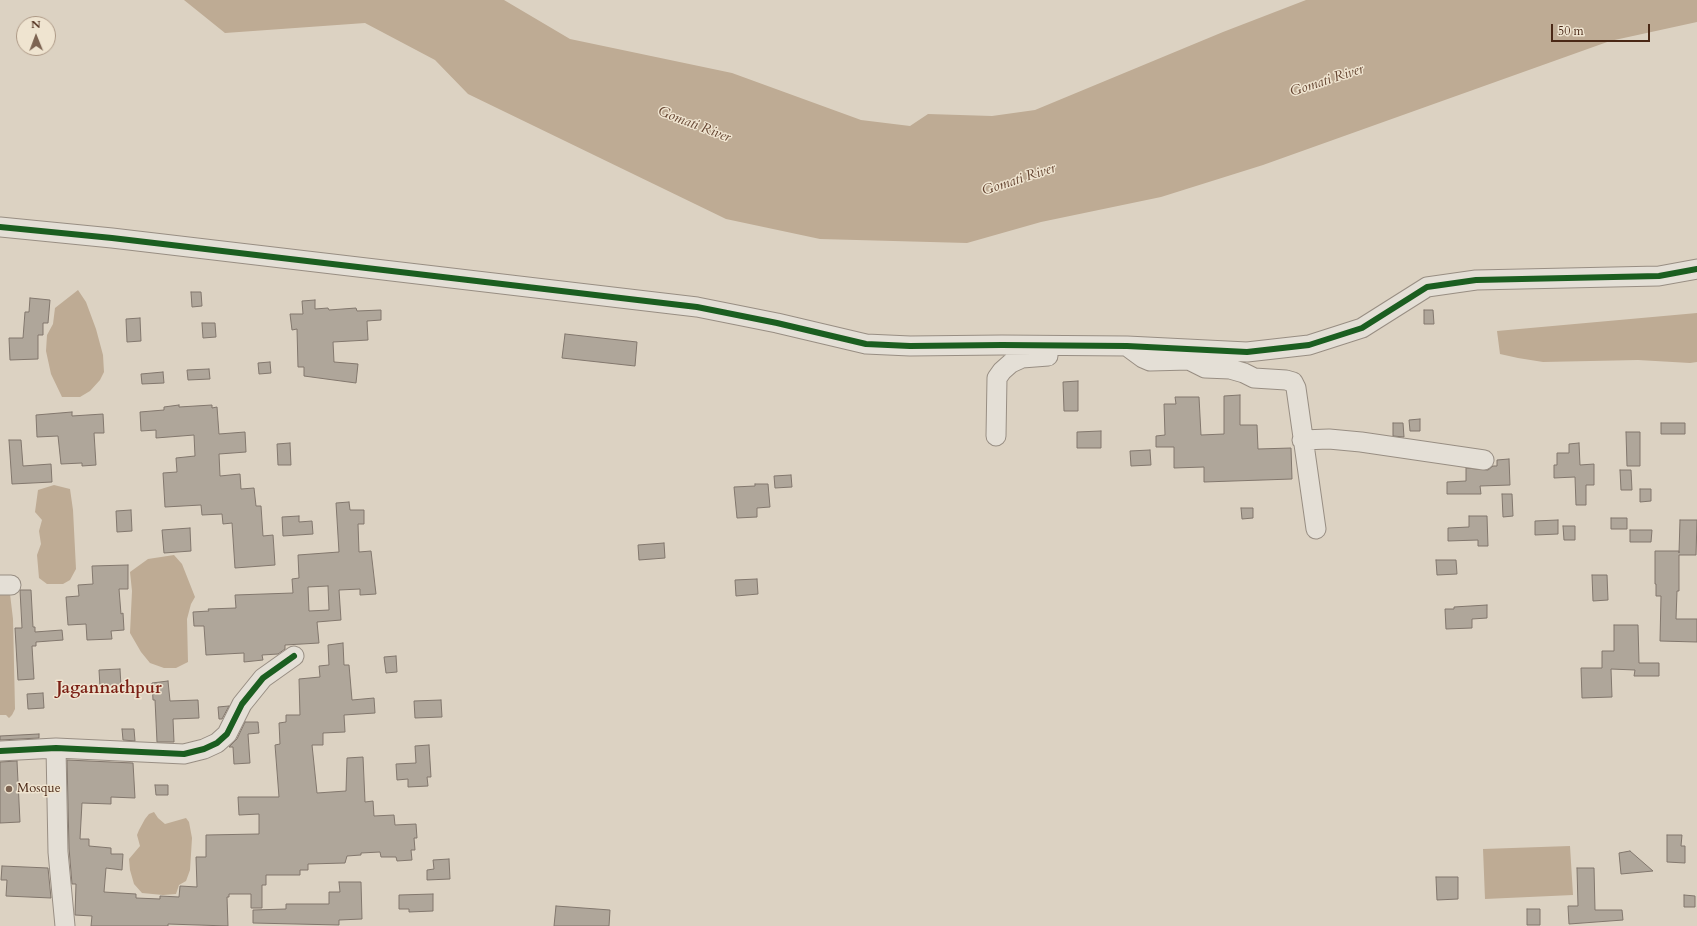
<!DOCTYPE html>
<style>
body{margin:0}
#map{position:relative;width:1697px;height:926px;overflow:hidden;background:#dcd2c2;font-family:Cardo,serif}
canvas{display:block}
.north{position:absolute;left:16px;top:16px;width:40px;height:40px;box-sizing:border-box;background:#efe4d0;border:1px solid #ad9986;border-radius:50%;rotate:359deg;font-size:11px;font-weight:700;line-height:16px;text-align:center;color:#4a2816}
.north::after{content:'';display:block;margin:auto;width:14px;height:18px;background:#7d6452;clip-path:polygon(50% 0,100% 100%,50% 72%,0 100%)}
.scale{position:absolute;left:1551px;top:24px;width:99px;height:18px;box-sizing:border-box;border:2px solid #4a2816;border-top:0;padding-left:5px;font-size:12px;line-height:14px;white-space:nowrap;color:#4a2816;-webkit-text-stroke:3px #efe4d0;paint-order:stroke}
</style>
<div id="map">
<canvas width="1697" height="926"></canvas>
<div class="north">N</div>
<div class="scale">50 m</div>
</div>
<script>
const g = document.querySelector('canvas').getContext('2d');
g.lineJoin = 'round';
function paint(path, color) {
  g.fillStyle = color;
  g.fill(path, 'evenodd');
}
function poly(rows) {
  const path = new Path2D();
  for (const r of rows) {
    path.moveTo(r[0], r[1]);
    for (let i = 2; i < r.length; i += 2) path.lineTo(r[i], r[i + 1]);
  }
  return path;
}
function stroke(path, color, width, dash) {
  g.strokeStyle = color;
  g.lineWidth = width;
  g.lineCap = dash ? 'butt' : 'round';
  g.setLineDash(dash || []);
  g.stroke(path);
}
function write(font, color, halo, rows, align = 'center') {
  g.font = font + ' Cardo,serif';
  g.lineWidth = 3;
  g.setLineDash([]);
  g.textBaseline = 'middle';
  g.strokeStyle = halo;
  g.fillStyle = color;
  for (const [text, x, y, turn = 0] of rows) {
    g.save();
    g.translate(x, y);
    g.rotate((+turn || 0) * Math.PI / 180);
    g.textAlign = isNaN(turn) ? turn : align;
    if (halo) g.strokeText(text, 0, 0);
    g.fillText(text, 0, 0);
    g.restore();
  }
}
paint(poly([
 [184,0,504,0,570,39,732,73,861,120,910,126,928,114,992,116,1035,110,1223,32,1306,0,1697,0,1697,22,1610,41,1263,165,1161,197,1041,222,967,243,820,239,726,219,468,94,435,60,365,23,225,33],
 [78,290,86,302,96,329,103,355,104,372,100,380,90,391,80,397,62,397,51,374,46,351,47,335,53,324,55,308],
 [1697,313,1697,362,1690,363,1638,360,1543,362,1518,358,1500,354,1497,331],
 [54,485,70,489,73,510,76,569,70,580,63,584,47,584,39,578,37,555,41,544,39,531,42,520,35,512,38,490],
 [174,555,182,564,195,597,191,604,187,619,188,662,176,668,164,668,150,663,141,652,130,633,132,591,130,572,148,559],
 [0,594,10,594,13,619,15,709,12,715,9,718,6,715,0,715],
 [154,812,158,818,165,824,186,818,189,822,192,838,190,870,186,881,179,885,176,894,163,895,142,893,134,884,130,870,129,859,140,846,137,835,139,830,145,819,149,814],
 [1570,846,1573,895,1485,899,1483,849]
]), '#beab94');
const building = poly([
 [191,292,201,292,202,306,192,307,191,292],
 [30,298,50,300,48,323,43,323,43,335,38,335,38,359,10,360,9,338,23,338,25,312,29,312,30,298],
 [315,300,315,309,328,308,329,310,356,308,357,311,381,310,381,320,367,321,368,340,333,342,334,362,358,364,356,383,304,376,304,367,298,367,297,329,292,330,290,314,303,314,302,301,315,300],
 [1424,310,1433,310,1434,324,1424,324,1424,310],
 [140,318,141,341,127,342,126,319,140,318],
 [202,323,215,323,216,337,203,338,202,323],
 [565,334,637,342,635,366,562,358,565,334],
 [270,362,271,373,259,374,258,363,270,362],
 [209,369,210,379,188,380,187,370,209,369],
 [163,372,164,383,142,384,141,374,163,372],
 [1078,381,1078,411,1064,411,1063,382,1078,381],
 [1240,395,1240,425,1257,425,1258,449,1291,448,1292,479,1204,482,1204,467,1174,468,1174,447,1156,447,1156,436,1165,435,1164,404,1176,404,1175,397,1199,397,1201,435,1224,434,1224,396,1240,395],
 [179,405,179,407,212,405,212,408,217,407,219,434,245,432,246,452,219,454,220,476,240,474,241,489,254,488,256,506,261,506,263,536,273,535,275,565,235,568,232,523,223,524,222,514,202,515,201,505,165,507,163,473,177,472,176,458,195,456,194,435,156,438,156,430,141,431,140,412,164,410,164,407,179,405],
 [72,412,72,416,103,414,104,433,94,433,96,465,82,466,82,463,61,464,58,436,37,437,36,415,72,412],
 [1420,419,1420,431,1410,431,1409,420,1420,419],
 [1393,423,1403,423,1404,437,1393,436,1393,423],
 [1661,423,1685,423,1685,434,1661,434,1661,423],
 [1101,431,1101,448,1077,448,1077,432,1101,431],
 [1626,432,1640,432,1640,466,1627,466,1626,432],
 [9,440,21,440,23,466,51,464,52,482,12,484,9,440],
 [290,443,291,465,278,465,277,444,290,443],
 [1579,443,1580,465,1594,464,1594,485,1586,485,1586,505,1576,505,1575,477,1554,478,1554,465,1557,465,1557,453,1569,453,1569,444,1579,443],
 [1150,450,1151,465,1131,466,1130,451,1150,450],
 [1509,459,1510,485,1480,486,1481,494,1447,494,1447,482,1466,481,1466,468,1488,470,1493,466,1497,466,1497,460,1509,459],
 [1620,470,1631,470,1632,490,1621,490,1620,470],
 [791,475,792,487,775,488,774,476,791,475],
 [755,484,768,484,770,507,757,508,757,517,737,518,734,487,755,486,755,484],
 [1640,489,1651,489,1651,501,1640,502,1640,489],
 [1502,494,1512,494,1513,516,1503,517,1502,494],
 [349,502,350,510,364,510,364,524,358,524,359,552,371,551,376,594,360,595,360,589,339,590,341,620,317,622,319,643,285,645,285,649,278,654,262,655,263,660,244,662,244,653,206,655,204,626,194,626,193,612,209,611,208,609,236,608,235,595,293,593,292,579,299,578,298,555,339,552,336,503,349,502],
 [328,586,329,610,309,611,308,587,328,586],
 [1241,508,1253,508,1253,518,1242,519,1241,508],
 [131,510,132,531,117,532,116,511,131,510],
 [299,516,299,522,312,521,313,534,283,536,282,517,299,516],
 [1469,516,1487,516,1488,546,1478,546,1478,540,1448,541,1448,528,1469,527,1469,516],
 [1611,518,1627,518,1627,529,1611,529,1611,518],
 [1558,520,1558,534,1535,535,1535,521,1558,520],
 [1680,520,1697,520,1696,555,1679,555,1679,591,1677,591,1676,619,1697,619,1697,642,1660,641,1661,596,1656,596,1656,584,1655,584,1655,551,1679,551,1679,553,1680,520],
 [1563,526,1575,526,1575,540,1564,540,1563,526],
 [190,528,191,551,164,553,162,530,190,528],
 [1630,530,1652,530,1651,542,1630,542,1630,530],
 [664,543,665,558,639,560,638,545,664,543],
 [1436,560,1456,560,1457,574,1437,575,1436,560],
 [128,565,128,589,119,589,121,614,123,613,124,630,111,631,112,639,87,640,86,624,68,625,66,597,79,596,78,585,93,584,92,566,128,565],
 [1592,575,1607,575,1608,600,1593,601,1592,575],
 [757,579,758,594,736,596,735,580,757,579],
 [20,590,31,590,33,627,35,627,35,632,62,630,63,640,36,642,36,646,32,646,34,679,18,680,15,628,22,628,20,590],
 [1487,605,1487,618,1472,619,1472,628,1446,629,1445,609,1454,609,1454,607,1487,605],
 [1614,625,1638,625,1639,663,1659,663,1659,676,1634,676,1635,670,1611,669,1612,697,1582,698,1581,668,1602,668,1602,651,1614,651,1614,625],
 [343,643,344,665,349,665,352,700,374,698,375,713,344,715,345,732,323,733,323,745,312,745,317,793,346,791,347,758,363,757,365,802,373,801,374,816,394,815,395,825,416,824,417,838,414,838,415,850,411,850,412,860,397,861,396,857,381,857,380,852,361,853,361,855,347,856,345,863,308,864,308,870,300,870,300,875,266,875,266,885,262,885,262,908,251,908,251,894,229,894,229,897,227,897,228,926,168,924,168,926,91,926,92,916,75,915,76,884,72,884,69,848,67,760,133,763,135,798,111,797,111,804,82,803,80,839,89,839,89,846,111,848,111,854,123,854,122,870,106,868,104,892,136,894,136,898,160,899,160,896,179,897,180,886,197,887,196,857,206,857,206,835,259,834,259,814,239,815,238,797,279,797,275,745,280,744,279,723,286,722,286,715,300,715,299,679,320,677,319,666,329,665,328,645,343,643],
 [396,656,397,672,386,673,384,657,396,656],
 [120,669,121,686,100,687,99,670,120,669],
 [168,681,170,701,198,700,199,718,173,719,174,742,157,742,155,700,153,700,152,683,168,681],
 [43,693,44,708,28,709,27,694,43,693],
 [441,700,442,717,415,718,414,701,441,700],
 [229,706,222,719,219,719,218,707,229,706],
 [245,722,258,722,259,733,248,734,250,763,234,764,233,747,229,747,237,739,245,722],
 [122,729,134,729,135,741,123,740,122,729],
 [39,734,39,738,0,740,0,736,39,734],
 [429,745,431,777,427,777,428,786,408,787,408,779,397,780,396,764,416,763,415,746,429,745],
 [17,761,20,822,0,823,0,762,17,761],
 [155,785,168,785,168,795,156,795,155,785],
 [1667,835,1682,835,1681,846,1685,846,1685,863,1667,862,1667,835],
 [1630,851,1653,871,1621,874,1619,853,1630,851],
 [449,859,450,879,427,880,427,870,434,869,433,860,449,859],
 [2,866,48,868,51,898,6,896,7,880,1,880,2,866],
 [1577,868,1594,868,1595,910,1622,910,1623,920,1569,924,1568,906,1578,906,1577,868],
 [1436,877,1458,877,1458,899,1437,900,1436,877],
 [339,882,361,882,362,919,339,920,339,925,253,923,253,910,286,909,286,904,329,904,329,892,340,892,339,882],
 [433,894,433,911,409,912,409,909,399,909,399,895,433,894],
 [1684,895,1695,896,1695,907,1684,907,1684,895],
 [556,906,610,910,609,926,554,926,556,906],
 [1527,909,1540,909,1540,925,1527,925,1527,909]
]);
paint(building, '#afa69a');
stroke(building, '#82776d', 1);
const minor = poly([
 [0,227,112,238,697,307,777,323,866,344,910,346,1002,345,1127,346,1247,352,1309,345,1362,328,1427,287,1476,280,1659,276,1697,269],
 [1128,347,1143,358,1150,361,1189,360,1205,368,1230,369,1244,373,1254,378,1286,380,1293,382,1296,388,1316,529],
 [996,436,997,378,1002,371,1011,363,1022,358,1048,356],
 [1302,440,1329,439,1361,442,1484,460],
 [0,585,11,585],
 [56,748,58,852,65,926],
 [0,751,56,748,184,754,204,749,217,743,227,734,242,704,263,678,294,656]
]);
stroke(minor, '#988e83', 21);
stroke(minor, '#e4dfd6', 19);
stroke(poly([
 [0,227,112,238,697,307,777,323,866,344,910,346,1002,345,1127,346,1247,352,1309,345,1362,328,1427,287,1476,280,1659,276,1697,269],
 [0,751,56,748,184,754,204,749,217,743,227,734,242,704,263,678,294,656]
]), '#1b5e20', 6);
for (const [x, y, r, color] of [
 [9,789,4,"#7d6452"]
]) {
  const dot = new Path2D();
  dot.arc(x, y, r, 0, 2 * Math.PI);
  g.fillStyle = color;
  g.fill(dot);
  stroke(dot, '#efe4d0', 1.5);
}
write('13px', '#4a2816', '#efe4d0', [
 ["Mosque",17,789]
], 'left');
write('italic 14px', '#644430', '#efe4d0', [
 ["Gomati River",1327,81,-18],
 ["Gomati River",694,125,21],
 ["Gomati River",1019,180,-18]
]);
write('bold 17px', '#7a1f14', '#efe4d0', [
 ["Jagannathpur",109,689]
]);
</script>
